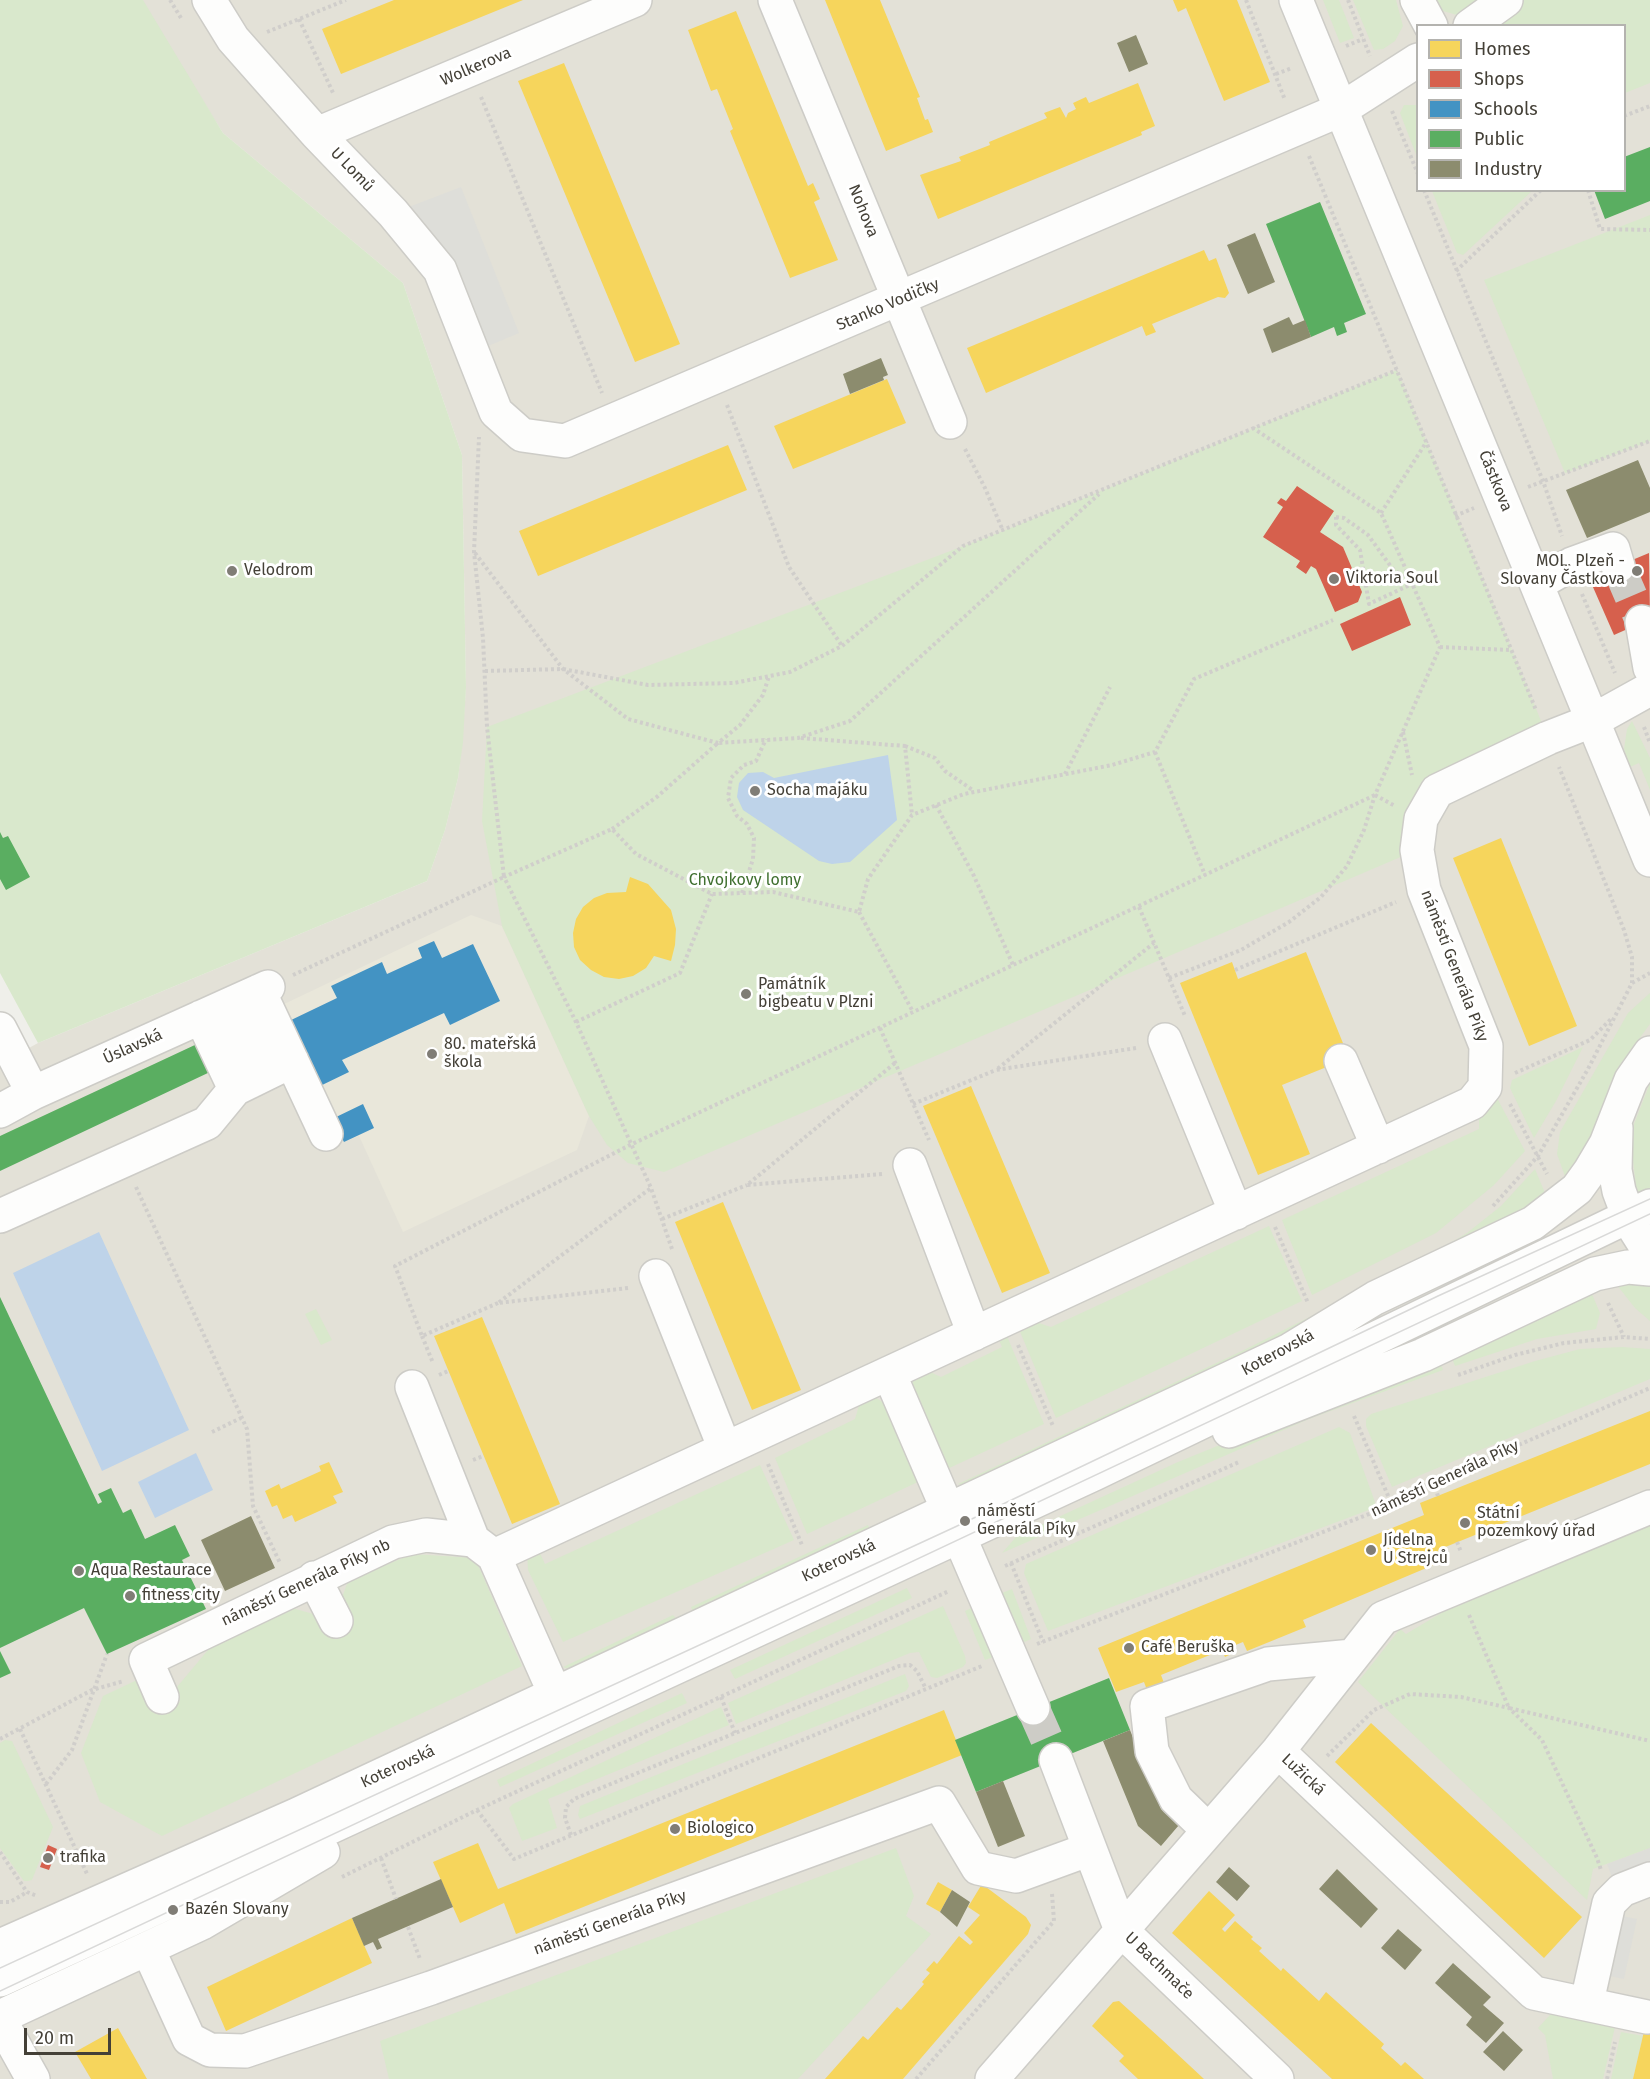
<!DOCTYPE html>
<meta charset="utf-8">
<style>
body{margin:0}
#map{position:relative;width:1650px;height:2079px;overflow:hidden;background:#efefea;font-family:"Fira Sans",sans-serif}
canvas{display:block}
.legend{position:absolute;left:1416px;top:24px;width:210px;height:168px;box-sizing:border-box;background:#fff;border:2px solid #b4b3af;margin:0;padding:8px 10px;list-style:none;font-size:18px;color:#444037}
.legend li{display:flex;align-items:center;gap:12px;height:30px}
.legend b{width:30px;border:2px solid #b4b3af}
.scale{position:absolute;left:24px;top:2028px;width:87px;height:27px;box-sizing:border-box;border:3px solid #444037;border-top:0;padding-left:8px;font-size:18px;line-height:21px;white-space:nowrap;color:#444037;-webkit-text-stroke:4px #fff;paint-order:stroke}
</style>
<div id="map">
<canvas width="1650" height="2079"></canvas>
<ul class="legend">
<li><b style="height:16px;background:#f6d55c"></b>Homes</li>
<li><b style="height:16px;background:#d6604d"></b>Shops</li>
<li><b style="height:16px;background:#4393c3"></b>Schools</li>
<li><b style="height:16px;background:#5aae61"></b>Public</li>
<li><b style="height:16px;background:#8c8c6e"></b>Industry</li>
</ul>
<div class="scale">20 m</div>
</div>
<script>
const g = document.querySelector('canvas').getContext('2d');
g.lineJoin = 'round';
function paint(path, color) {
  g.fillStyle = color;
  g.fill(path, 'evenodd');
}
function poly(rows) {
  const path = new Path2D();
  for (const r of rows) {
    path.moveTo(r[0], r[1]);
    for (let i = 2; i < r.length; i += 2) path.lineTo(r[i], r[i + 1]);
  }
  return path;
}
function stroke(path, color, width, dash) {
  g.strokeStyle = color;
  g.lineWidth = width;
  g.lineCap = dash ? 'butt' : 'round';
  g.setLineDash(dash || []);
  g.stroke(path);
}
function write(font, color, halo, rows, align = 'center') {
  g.font = font + ' "Fira Sans",sans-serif';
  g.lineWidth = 6;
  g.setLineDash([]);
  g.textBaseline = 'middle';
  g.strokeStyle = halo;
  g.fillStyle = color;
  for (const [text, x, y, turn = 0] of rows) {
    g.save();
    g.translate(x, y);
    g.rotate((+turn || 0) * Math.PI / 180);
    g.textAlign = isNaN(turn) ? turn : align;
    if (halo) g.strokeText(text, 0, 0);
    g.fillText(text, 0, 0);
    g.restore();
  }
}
paint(poly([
 [139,0,1650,0,1650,2079,0,2079,0,1064,38,1043,427,881,445,830,458,778,462,742,466,688,462,455,403,283,223,133],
 [1418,26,1624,26,1624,190,1418,190]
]), '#e3e1d7');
paint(poly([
 [471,915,502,926,589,1116,577,1150,403,1232,359,1136,344,1142,280,1006]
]), '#e9e7da');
paint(poly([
 [0,0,143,0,223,133,403,283,462,455,466,688,463,742,458,778,445,830,427,881,38,1043,0,973],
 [1323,0,1339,0,1354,38,1340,43],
 [1353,0,1396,0,1403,26,1395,41,1383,49,1374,50],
 [1431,0,1493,0,1476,12,1457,15,1443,11],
 [1518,0,1650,0,1650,83,1625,93,1624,26,1484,26],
 [1404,105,1417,105,1417,157,1400,113],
 [1432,191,1532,191,1463,255,1457,253],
 [1650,215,1650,441,1565,473,1484,280],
 [1397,370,1548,738,1437,791,1417,850,664,1172,628,1163,607,1145,589,1116,502,926,482,821,487,727,1003,531],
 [1632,721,1650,758,1650,790,1639,763,1630,767,1624,749,1627,729],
 [1650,993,1650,1024,1619,1066,1609,1086,1598,1125,1567,1182,1557,1154,1560,1132,1628,1013],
 [1583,1047,1556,1101,1534,1138,1510,1088,1512,1080],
 [1650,1083,1650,1221,1636,1188,1632,1151,1634,1124],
 [1495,1094,1525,1151,1494,1185,1436,1233,1312,1295,1282,1220,1479,1129,1479,1109],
 [1535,1169,1547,1198,1413,1265,1467,1233,1501,1206],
 [1269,1226,1302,1301,1056,1418,1016,1322,1024,1318,1051,1327],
 [1399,1272,1343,1307,966,1486,958,1484,1242,1351],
 [1613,1280,1650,1283,1650,1321,1635,1308],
 [1589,1287,1600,1313,1596,1329,1537,1339,1455,1366,1449,1351],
 [316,1309,332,1340,321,1345,305,1314],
 [1004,1329,1044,1424,945,1470,911,1393,914,1374,919,1367,941,1377,1002,1347,996,1333],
 [1622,1347,1650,1349,1650,1379,1392,1487,1366,1426,1366,1419,1371,1414,1535,1361,1580,1349],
 [1438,1356,1443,1370,1309,1419,1002,1553,1017,1536,1178,1462],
 [862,1395,875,1397,888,1406,920,1481,807,1534,775,1458,855,1419],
 [1339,1427,1350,1433,1375,1502,1374,1508,1048,1631,1024,1573,1026,1564],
 [760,1465,794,1540,563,1642,528,1570,527,1552,537,1547,545,1564],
 [1650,1519,1650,1848,1593,1869,1587,1900,1358,1682,1400,1629,1406,1634,1448,1609],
 [868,1525,873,1536,696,1618,691,1607],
 [412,1554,475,1558,522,1666,162,1836,100,1802,81,1753,103,1696,137,1680,154,1712,180,1702,177,1687,218,1638,292,1608,317,1615,340,1603,348,1581],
 [907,1588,912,1598,735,1679,730,1670],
 [1012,1589,1031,1639,1022,1643,1002,1593],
 [943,1606,965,1656,966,1663,963,1667,937,1678,931,1677,919,1652,910,1653,736,1724,728,1703],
 [976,1606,996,1656,985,1660,965,1611],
 [673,1615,682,1625,574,1671,563,1667],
 [905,1674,909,1686,906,1691,580,1819,578,1815,580,1806],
 [682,1693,687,1703,500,1787,497,1780],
 [721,1707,729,1725,548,1799,557,1828,522,1841,509,1808,513,1804],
 [5,1740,12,1741,53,1827,32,1880,28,1881,24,1881,0,1848,0,1743],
 [896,1848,914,1896,906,1916,931,1934,798,2079,389,2079,380,2041],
 [1559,2005,1617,2018,1603,2079,1553,2079,1545,2035,1538,2028],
 [1621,2032,1643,2036,1633,2079,1611,2079]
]), '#d9e8cc');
paint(poly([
 [461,187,519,333,474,352,393,213],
 [1650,1848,1650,1868,1614,1882,1607,1864],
 [1617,1915,1637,1919,1624,1979,1604,1975]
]), '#deded9');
paint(poly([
 [888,755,897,820,850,862,832,864,819,861,743,810,737,797,739,783,748,773,763,772,774,778],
 [99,1232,189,1430,102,1471,13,1273],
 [196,1453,213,1490,155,1518,138,1482]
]), '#bed3e9');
paint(poly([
 [394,0,523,0,341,74,322,29],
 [825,0,880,0,920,97,917,98,925,120,928,119,933,132,886,151],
 [1173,0,1237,0,1270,82,1224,101,1186,8,1178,12],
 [736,11,808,186,813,183,820,199,814,202,838,260,790,278,730,131,733,129,717,89,711,91,688,30],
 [564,63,680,344,635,362,518,81],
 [1138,83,1155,126,1141,132,1142,135,938,219,920,175,961,161,959,157,990,145,989,142,1047,118,1044,113,1060,107,1066,118,1068,113,1076,109,1073,103,1086,97,1089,103],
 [1204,250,1209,261,1216,258,1229,293,1225,298,1218,297,1152,324,1156,332,1146,336,1142,326,986,393,967,348],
 [887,379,906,423,793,469,774,426],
 [728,445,747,490,538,576,519,531],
 [1501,838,1577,1026,1529,1046,1453,858],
 [630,877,648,884,671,910,676,929,675,945,671,961,654,956,646,968,633,976,619,979,604,977,591,970,580,960,574,947,573,933,576,919,583,907,594,898,607,893,626,892],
 [1306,952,1349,1058,1282,1085,1310,1154,1258,1175,1180,983,1232,962,1238,979],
 [971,1086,1050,1273,1002,1293,923,1106],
 [723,1202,801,1390,752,1410,675,1222],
 [482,1317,560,1504,512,1524,434,1336],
 [1650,1411,1650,1464,1438,1550,1443,1561,1303,1620,1306,1627,1247,1651,1243,1642,1233,1646,1235,1652,1225,1657,1222,1650,1161,1675,1164,1683,1147,1690,1144,1682,1116,1692,1098,1648,1424,1515,1420,1503],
 [329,1462,343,1492,333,1496,337,1503,295,1522,292,1515,283,1519,277,1505,272,1507,265,1491,279,1484,281,1489,321,1471,319,1466],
 [944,1710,962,1755,516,1934,504,1903,460,1923,433,1862,478,1843,498,1889],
 [1371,1723,1582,1917,1544,1958,1335,1762],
 [938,1882,952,1890,940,1912,926,1904],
 [982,1884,1026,1917,1031,1925,1028,1934,903,2079,825,2079,863,2036,868,2040,897,2007,901,2010,924,1984,922,1982,930,1973,926,1970,934,1961,937,1964,959,1936,970,1945,973,1942,964,1933,980,1915,968,1907],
 [1209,1891,1235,1915,1222,1929,1225,1932,1235,1921,1253,1937,1251,1939,1262,1948,1259,1951,1281,1971,1283,1968,1319,2001,1326,1992,1384,2044,1381,2048,1401,2066,1405,2062,1424,2079,1332,2079,1172,1933],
 [352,1918,372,1963,226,2031,207,1987],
 [1119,2001,1160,2038,1204,2079,1138,2079,1119,2061,1124,2056,1092,2026,1113,2002],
 [1650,2008,1650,2079,1633,2079,1645,2027],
 [118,2028,147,2079,91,2079,75,2052]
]), '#f6d55c');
paint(poly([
 [1297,486,1334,511,1320,532,1343,547,1362,592,1358,602,1335,612,1316,569,1311,566,1306,574,1296,567,1300,561,1263,537,1283,507,1277,503,1281,498,1286,501],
 [1649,553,1650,619,1614,635,1589,578],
 [1400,597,1411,625,1352,651,1340,624],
 [48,1845,57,1849,49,1870,40,1867]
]), '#d6604d');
paint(poly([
 [434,941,442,958,473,944,500,1001,450,1025,444,1013,342,1060,349,1072,318,1087,287,1022,337,998,331,986,382,962,387,974,422,958,418,948],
 [363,1104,374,1128,344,1142,332,1119]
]), '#4393c3');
paint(poly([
 [1650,147,1650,201,1605,219,1594,190,1624,190,1624,157],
 [1320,202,1366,314,1344,323,1347,332,1337,336,1334,327,1311,337,1266,224],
 [0,832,3,838,8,836,30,877,6,890,0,879],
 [197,1044,210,1072,0,1171,0,1136],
 [0,1297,98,1504,102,1502,98,1494,111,1488,123,1513,131,1509,145,1539,175,1525,190,1556,182,1560,206,1609,107,1654,84,1608,0,1648],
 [0,1651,11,1673,0,1678],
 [1109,1678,1130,1730,976,1792,955,1740]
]), '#5aae61');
paint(poly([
 [1136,35,1148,64,1129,72,1117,43],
 [1255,233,1275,282,1248,294,1227,245],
 [1289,317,1293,325,1305,320,1311,337,1272,353,1263,329],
 [881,358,888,375,883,377,884,380,850,394,843,374],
 [1638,460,1650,488,1650,512,1587,538,1566,490],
 [251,1516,275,1568,225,1591,201,1540],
 [1130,1730,1161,1809,1179,1825,1161,1846,1138,1826,1103,1741],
 [1003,1781,1025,1836,998,1847,976,1792],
 [1229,1867,1250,1886,1237,1901,1216,1882],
 [1337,1869,1378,1909,1361,1928,1319,1889],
 [441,1879,453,1907,378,1939,382,1948,377,1950,373,1942,364,1946,352,1918],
 [952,1890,970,1902,957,1927,940,1912],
 [1398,1929,1422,1950,1405,1970,1381,1948],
 [1453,1963,1491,1997,1483,2005,1504,2023,1486,2043,1466,2025,1472,2017,1435,1983],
 [1503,2031,1523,2050,1504,2071,1483,2052]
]), '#8c8c6e');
stroke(poly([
 [1618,566,1642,622],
 [1033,1708,1056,1760]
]), '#cdccc6', 33, [33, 16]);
const minor = poly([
 [209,0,233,39,317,134,393,213,440,270,496,412,522,435,565,441,1340,110,1418,60],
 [775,0,950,422],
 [1296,0,1650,860],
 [1417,0,1431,26],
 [1470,26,1506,0],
 [317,134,635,0],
 [1537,584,1572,564,1613,549,1618,566],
 [1642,622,1650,668],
 [259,991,326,1134],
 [231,1004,264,1074],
 [201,1017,235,1089],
 [0,1029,33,1093],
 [1165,1040,1236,1213],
 [1341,1061,1378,1147],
 [0,1111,33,1093,268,987],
 [1616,1128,1615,1170,1619,1191,1631,1223,1650,1253],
 [910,1165,974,1334],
 [0,1216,207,1123,235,1089,292,1061],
 [656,1276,725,1449],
 [889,1373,1033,1708],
 [412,1387,473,1540,494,1556,564,1714],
 [1229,1431,1423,1355,1595,1274,1628,1267,1650,1269],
 [494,1556,1472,1103,1485,1087,1486,1046,1424,890,1417,850,1421,819,1437,791,1548,738,1594,720,1650,689],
 [314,1578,336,1621],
 [162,1697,146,1660,393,1542,426,1535,473,1540],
 [1278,1751,1534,1993,1647,2017],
 [1056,1760,1121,1930,1277,2079],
 [1208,1830,1176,1799,1152,1751,1147,1706,1268,1664,1353,1656],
 [0,1946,296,1815,1288,1351,1375,1298,1533,1223,1577,1189,1590,1171,1606,1144,1631,1080,1650,1053],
 [148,1949,189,2039,210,2050,245,2051,431,1988,939,1803,978,1868,1016,1876,1090,1849],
 [0,1980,1094,1474,1650,1206],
 [1587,2002,1609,1903,1622,1890,1650,1879],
 [0,2017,202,1923,323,1852],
 [0,2020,33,2079],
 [992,2079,1278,1751,1383,1618,1650,1507]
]);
stroke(minor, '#cdccc7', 36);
stroke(poly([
 [170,0,181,18],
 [1246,0,1285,100],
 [1348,0,1370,56],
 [299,19,334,95],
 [267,32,346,0],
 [1346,46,1363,39],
 [1276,74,1292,68],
 [481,97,602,393],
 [1392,111,1418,174],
 [1624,116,1650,106],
 [1309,156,1536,710],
 [1424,190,1543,481,1562,536],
 [1588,190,1600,229,1650,230],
 [1456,271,1541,190],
 [727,405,789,567,842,646],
 [965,449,985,488,1003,531],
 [1528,487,1650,441],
 [1381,513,1427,441],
 [1455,516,1474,508],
 [1336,517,1344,518,1368,535,1392,568,1412,584,1369,604,1360,550,1336,525,1336,517],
 [475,553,563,669,628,719,718,743,740,725,763,695,769,676],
 [1582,594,1615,673],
 [1440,647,1511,650],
 [485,671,563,669,648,685,734,683,790,672,842,646,963,546,1397,370],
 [1644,727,1650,743],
 [1403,732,1412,775],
 [801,738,905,746,912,815],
 [905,746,935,758,945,771,974,791],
 [1155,752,1205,875],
 [1065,774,1110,687],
 [1375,795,1395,806],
 [936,805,974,876,1013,965],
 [612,829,658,796,718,743,798,738,850,721,1099,494],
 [742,893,753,859,754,838,747,824,737,816,728,798,731,778,744,765,756,761,766,739],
 [1139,907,1185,1016],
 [859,912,913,1012],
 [1235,970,1396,902],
 [293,975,504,877,487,727,483,638,474,552,479,437],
 [1169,978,1241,950,1289,922,1321,897,1347,866,1364,830,1375,795,1440,647,1381,513,1253,428],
 [1632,983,1650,973],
 [576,1022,680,973,712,894],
 [880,1028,929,1140],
 [1136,1048,996,1070,1154,943],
 [1515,1073,1590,1040,1612,1018],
 [913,1104,996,1070],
 [1510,1104,1547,1174],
 [882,1174,747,1185,895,1063],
 [136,1187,247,1429,253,1506,280,1563],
 [1493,1206,1538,1156,1588,1069,1632,983,1632,957,1624,930,1559,767],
 [662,1219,747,1185],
 [1275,1227,1308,1303],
 [672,1249,651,1188,576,1022,504,877,612,829,636,854,712,894,773,892,859,912,868,879,912,815,964,794,1112,765,1155,752,1194,679,1333,620],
 [628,1288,498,1303,651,1188],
 [498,1303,422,1336,395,1266,630,1145,1375,795],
 [1608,1303,1624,1337],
 [422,1336,433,1363],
 [1018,1345,1053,1426],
 [439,1375,448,1371],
 [1458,1375,1515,1355,1564,1343,1624,1337,1650,1339],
 [1354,1416,1392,1505],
 [212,1432,241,1418],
 [473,1460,483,1456],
 [768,1464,802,1545],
 [1433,1482,1438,1496],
 [1457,1542,1461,1552],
 [1011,1563,1043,1642],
 [1005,1566,1239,1462],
 [1469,1615,1509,1708,1650,1741],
 [1037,1644,1392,1505,1433,1482,1650,1388],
 [721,1697,735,1733],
 [20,1729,88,1876],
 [0,1739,92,1690,124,1681],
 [1327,1756,1374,1710,1410,1694,1461,1697,1509,1708,1542,1740,1597,1858,1601,1870],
 [46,1784,72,1750,107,1654],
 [477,1810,514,1859,982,1666],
 [571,1835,565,1818,566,1807,574,1799,899,1666,910,1665,917,1671,926,1689],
 [0,1852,27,1892,37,1896],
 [381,1858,396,1899],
 [342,1877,477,1810,949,1591],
 [0,1902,10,1902,27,1892],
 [408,1927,420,1959],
 [916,2079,1054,1921,1052,1894],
 [1607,2079,1615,2042]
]), '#d0cecb', 4, [3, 3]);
stroke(minor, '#fdfdfc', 33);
stroke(poly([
 [0,1968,955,1527,1438,1296,1650,1199],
 [0,1991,1650,1214]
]), '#d9d9d8', 1.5);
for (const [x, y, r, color] of [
 [232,571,6,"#807d76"],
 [1637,571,6,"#807d76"],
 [1334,579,6,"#807d76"],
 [755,791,6,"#807d76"],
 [746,994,6,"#807d76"],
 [432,1054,6,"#807d76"],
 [965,1521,6,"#807d76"],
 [1465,1523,6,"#807d76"],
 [1371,1550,6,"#807d76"],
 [79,1571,6,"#807d76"],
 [130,1596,6,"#807d76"],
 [1129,1648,6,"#807d76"],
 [675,1829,6,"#807d76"],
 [48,1858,6,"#807d76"],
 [173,1910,6,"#807d76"]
]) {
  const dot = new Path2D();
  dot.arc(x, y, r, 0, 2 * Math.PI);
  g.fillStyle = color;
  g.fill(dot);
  stroke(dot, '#fff', 2);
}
write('16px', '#444037', '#fff', [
 ["Wolkerova",476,67,-23],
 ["U Lomů",352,170,46],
 ["Nohova",863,211,68],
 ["Stanko Vodičky",888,305,-23],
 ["Částkova",1495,481,68],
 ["náměstí Generála Píky",1454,966,69],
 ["Úslavská",133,1047,-24],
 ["Koterovská",1278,1353,-28],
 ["náměstí Generála Píky",1445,1479,-25],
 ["Koterovská",839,1561,-25],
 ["náměstí Generála Píky nb",306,1583,-25],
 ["Koterovská",398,1767,-25],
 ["Lužická",1303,1775,43],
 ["náměstí Generála Píky",610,1923,-20],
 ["U Bachmače",1159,1966,44]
]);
write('16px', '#444037', '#fff', [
 ["MOL, Plzeň -",1625,562,"right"],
 ["Slovany Částkova",1625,580,"right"],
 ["Velodrom",244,571],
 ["Viktoria Soul",1346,579],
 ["Socha majáku",767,791],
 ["Památník",758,985],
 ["bigbeatu v Plzni",758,1003],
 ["80. mateřská",444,1045],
 ["škola",444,1063],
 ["náměstí",977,1512],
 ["Generála Píky",977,1530],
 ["Státní",1477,1514],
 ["pozemkový úřad",1477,1532],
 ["Jídelna",1383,1541],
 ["U Strejců",1383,1559],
 ["Aqua Restaurace",91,1571],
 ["fitness city",142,1596],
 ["Café Beruška",1141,1648],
 ["Biologico",687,1829],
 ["trafika",60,1858],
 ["Bazén Slovany",185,1910]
], 'left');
write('16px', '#407030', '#fff', [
 ["Chvojkovy lomy",745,881]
]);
</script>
